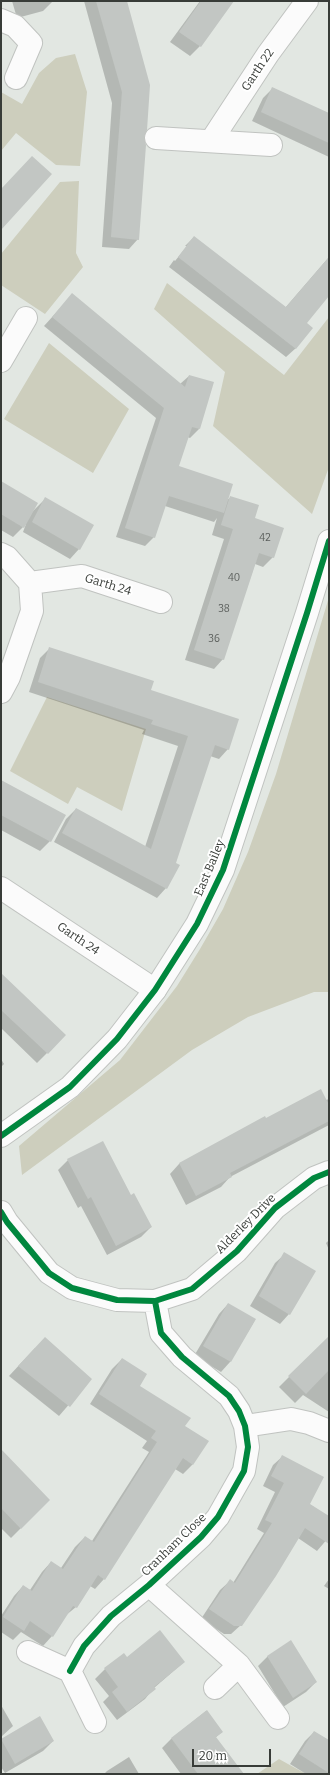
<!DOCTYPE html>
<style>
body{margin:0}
#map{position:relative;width:330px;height:1775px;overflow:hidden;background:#e2e7e2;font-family:Bitter,serif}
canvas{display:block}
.frame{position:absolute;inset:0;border:2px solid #383c38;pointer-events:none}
.scale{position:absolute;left:192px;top:1749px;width:79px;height:18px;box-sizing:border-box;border:2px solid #383c38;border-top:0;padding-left:5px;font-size:12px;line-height:14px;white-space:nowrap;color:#383c38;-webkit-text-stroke:3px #fff;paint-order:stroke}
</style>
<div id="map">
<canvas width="330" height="1775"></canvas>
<div class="frame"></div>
<div class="scale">20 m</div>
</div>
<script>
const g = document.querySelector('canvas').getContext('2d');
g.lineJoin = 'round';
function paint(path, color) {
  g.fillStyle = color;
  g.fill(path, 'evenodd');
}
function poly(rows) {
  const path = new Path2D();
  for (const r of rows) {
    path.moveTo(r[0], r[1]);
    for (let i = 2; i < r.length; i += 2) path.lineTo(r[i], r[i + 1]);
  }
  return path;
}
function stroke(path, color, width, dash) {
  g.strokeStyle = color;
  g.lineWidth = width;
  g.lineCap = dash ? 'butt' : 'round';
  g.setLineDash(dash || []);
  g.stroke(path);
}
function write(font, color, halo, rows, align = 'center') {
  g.font = font + ' Bitter,serif';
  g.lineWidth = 4;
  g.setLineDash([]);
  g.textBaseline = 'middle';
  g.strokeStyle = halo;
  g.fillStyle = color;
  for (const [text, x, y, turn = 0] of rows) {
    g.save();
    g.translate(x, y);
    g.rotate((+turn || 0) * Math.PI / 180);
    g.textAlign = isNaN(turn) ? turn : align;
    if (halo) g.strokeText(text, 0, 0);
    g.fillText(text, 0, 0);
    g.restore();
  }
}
paint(poly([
 [75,54,87,92,80,166,56,165,16,133,1,151,1,92,22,104,39,73,56,58],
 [79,181,76,253,83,267,45,314,1,285,1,254,60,182],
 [167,283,284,375,329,317,329,467,312,514,213,426,225,372,154,309],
 [49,343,129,409,93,473,4,419],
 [329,597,329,992,314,992,248,1017,192,1050,22,1175,19,1146,120,1060,177,986,200,949,223,909,248,852,276,774],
 [47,697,146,729,122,811,77,787,68,804,10,771],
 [279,1759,306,1774,257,1774]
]), '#cdcebd');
paint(poly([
 [12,1,53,1,43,11,17,18],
 [84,1,125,1,143,137,138,239,129,249,102,247,112,103],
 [200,1,232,1,200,46,190,56,170,42],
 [273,88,329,114,329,157,252,121,263,98],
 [194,237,285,308,329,257,329,295,305,323,296,348,286,357,169,267,174,260,175,261,187,246,185,246],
 [72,295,180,384,189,376,199,429,190,438,187,437,178,466,226,501,231,497,253,518,273,557,263,567,255,564,223,659,214,669,185,660,224,539,212,535,217,518,214,522,165,506,154,537,145,546,116,537,156,418,44,326],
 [1,483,33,511,46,498,79,549,70,559,23,532,26,524,13,537,1,530],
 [50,648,150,691,228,749,219,759,210,756,166,888,157,898,54,842,66,819,76,809,145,847,178,746,142,734,144,730,29,692,40,658],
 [1,781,64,815,50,841,40,851,1,830],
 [1,974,65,1035,37,1063,1,1028],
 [1,1059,4,1064,1,1067],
 [329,1099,329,1125,230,1177,221,1187,186,1205,170,1174,179,1164,265,1118,266,1119],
 [68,1160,131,1196,151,1227,141,1237,107,1255,81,1206,78,1208,58,1170],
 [329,1240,329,1250,326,1243],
 [285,1254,289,1314,280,1324,250,1306,275,1263],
 [228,1304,255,1320,230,1362,221,1372,194,1356,219,1314],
 [322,1344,329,1352,329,1412,303,1395,295,1403,279,1387],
 [35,1348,91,1379,59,1416,9,1376],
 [122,1359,138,1386,184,1426,207,1441,192,1465,183,1474,175,1469,104,1579,95,1589,90,1586,76,1607,65,1616,52,1636,43,1646,21,1632,13,1640,1,1632,1,1616,14,1596,23,1586,30,1590,42,1572,51,1562,61,1568,75,1547,85,1537,92,1541,149,1452,142,1448,147,1441,90,1404,112,1369],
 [283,1456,309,1504,329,1517,329,1537,317,1551,298,1538,241,1625,231,1634,224,1634,201,1619,220,1590,230,1581,233,1583,264,1533,257,1529,275,1492,263,1486,273,1465],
 [1,1459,49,1500,11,1538,1,1528],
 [329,1579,329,1589,324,1586],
 [268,1656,316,1682,306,1692,283,1707,258,1666],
 [127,1658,184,1662,154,1688,145,1699,117,1720,103,1702,109,1696,95,1679,105,1669],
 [1,1705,13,1726,1,1737],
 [206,1711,222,1732,215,1738,243,1774,181,1774,162,1748,171,1739],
 [40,1718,53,1741,43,1751,5,1773,1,1767,1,1740],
 [314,1732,329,1741,329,1774,306,1774,290,1764,305,1741],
 [129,1757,139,1774,104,1774,107,1771]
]), '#0003');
paint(poly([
 [96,1,127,1,150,85,147,130,144,137,146,145,139,240,111,237,122,92],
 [201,1,234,1,201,47,179,32],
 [272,87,329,113,329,143,261,112],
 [32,156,52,174,1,230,1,189],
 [194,236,286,307,329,257,329,296,307,323,313,328,296,349,178,257],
 [72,293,185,387,189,375,214,382,200,429,192,427,179,466,233,484,224,513,169,496,155,538,125,528,164,408,52,317],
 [1,481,38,503,24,528,1,514],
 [230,496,259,505,255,518,284,528,274,558,259,553,224,660,194,650,233,529,221,525],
 [45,497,94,525,80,550,32,522],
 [49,647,154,681,151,690,239,719,229,750,215,745,176,863,180,865,167,889,62,833,76,808,151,849,188,736,151,724,153,720,38,682],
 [1,780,66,815,51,842,1,815],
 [1,973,66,1035,48,1054,1,1010],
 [321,1089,329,1105,329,1121,230,1173,232,1177,196,1196,179,1163,265,1116,266,1118],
 [103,1141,131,1195,134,1193,152,1227,116,1246,91,1197,88,1199,67,1159],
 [284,1252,316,1271,290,1315,259,1296],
 [228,1303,256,1319,231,1362,203,1346],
 [329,1336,329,1370,306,1394,288,1376],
 [45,1337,92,1379,70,1407,18,1366],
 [122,1358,147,1374,140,1386,191,1418,185,1426,209,1441,193,1465,183,1458,105,1580,98,1575,77,1608,73,1606,53,1637,30,1621,24,1631,3,1617,23,1585,32,1591,51,1561,63,1569,85,1536,94,1542,157,1442,151,1438,156,1431,99,1394],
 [1,1449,50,1500,21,1529,1,1508],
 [282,1455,324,1477,310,1504,329,1516,329,1544,305,1528,276,1576,242,1626,234,1626,209,1609,230,1579,235,1583,272,1523,265,1520,284,1483,271,1476],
 [160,1630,185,1662,154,1687,156,1689,127,1712,112,1692,118,1687,104,1668,124,1653,127,1657],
 [291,1640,317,1682,293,1698,267,1656],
 [207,1710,223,1732,216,1737,244,1774,198,1774,171,1738],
 [40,1716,54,1741,15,1764,1,1739],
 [314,1731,329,1740,329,1773,299,1754]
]), '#c2c6c3');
const minor = poly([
 [1,20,15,26,31,43,16,78],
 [156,138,271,145],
 [211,141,268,54,307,1],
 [1,361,26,318],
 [1,554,7,557,30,583,32,611,9,677,1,692],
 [30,583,82,576,161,602],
 [1,888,155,990],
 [1,1212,7,1222,49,1273,72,1288,117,1300,155,1301,192,1289,237,1251,275,1208,314,1178,329,1172],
 [245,1426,291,1419,309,1423,329,1431],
 [149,1585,239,1665,278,1718],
 [28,1652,70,1671,95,1722],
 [70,1671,84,1646,111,1616,149,1585,201,1537,218,1517,244,1471,248,1447,245,1426,239,1411,229,1396,182,1357,161,1333,155,1301],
 [215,1688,239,1665]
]);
const tertiary = poly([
 [1,1136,70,1087,117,1039,155,990,197,924,223,870,307,613,329,541]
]);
stroke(minor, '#c0c3c0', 24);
stroke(tertiary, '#c0c3c0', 24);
stroke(minor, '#fbfbfb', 22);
stroke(tertiary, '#fbfbfb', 22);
stroke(poly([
 [1,1136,70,1087,117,1039,155,990,197,924,223,870,307,613,329,541],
 [1,1212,7,1222,49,1273,72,1288,117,1300,155,1301,192,1289,237,1251,275,1208,314,1178,329,1172],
 [70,1671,84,1646,111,1616,149,1585,201,1537,218,1517,244,1471,248,1447,245,1426,239,1411,229,1396,182,1357,161,1333,155,1301]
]), '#00873e', 6);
write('10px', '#5a5e5b', null, [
 ["42",265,538],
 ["40",234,578],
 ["38",224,609],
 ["36",214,639]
]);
write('12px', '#383c38', '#fff', [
 ["Garth 22",258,70,-56],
 ["Garth 24",108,585,17],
 ["East Bailey",210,868,-67],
 ["Garth 24",78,939,34],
 ["Alderley Drive",246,1224,-45],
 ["Cranham Close",174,1545,-44]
]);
</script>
